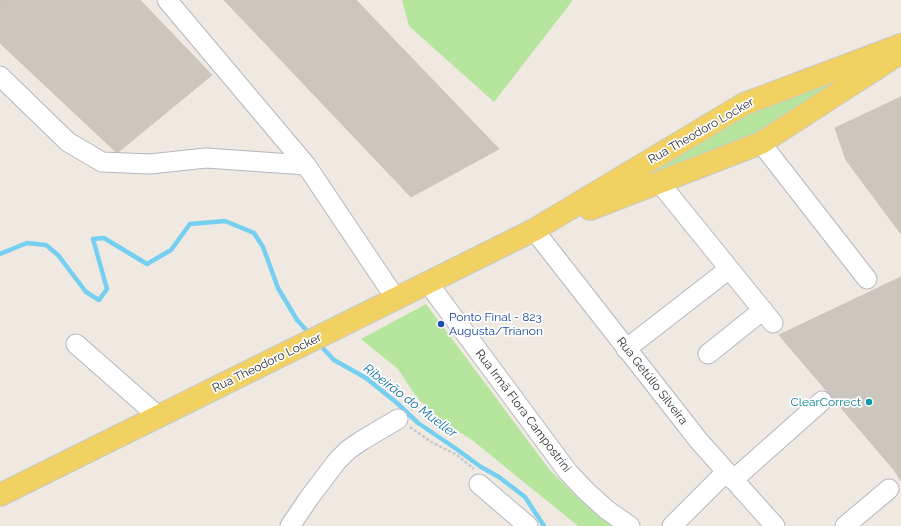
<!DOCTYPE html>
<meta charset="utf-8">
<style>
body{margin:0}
canvas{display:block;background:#efe9e1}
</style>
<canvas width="901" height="526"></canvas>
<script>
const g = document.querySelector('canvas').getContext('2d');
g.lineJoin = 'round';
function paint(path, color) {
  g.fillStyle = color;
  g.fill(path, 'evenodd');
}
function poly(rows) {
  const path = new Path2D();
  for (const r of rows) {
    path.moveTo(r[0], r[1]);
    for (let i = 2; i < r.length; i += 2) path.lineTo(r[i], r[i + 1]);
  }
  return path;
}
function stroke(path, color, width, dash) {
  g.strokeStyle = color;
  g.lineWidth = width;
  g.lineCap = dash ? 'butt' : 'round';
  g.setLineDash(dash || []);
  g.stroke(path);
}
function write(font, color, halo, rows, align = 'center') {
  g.font = font + ' Raleway,sans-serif';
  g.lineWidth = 3.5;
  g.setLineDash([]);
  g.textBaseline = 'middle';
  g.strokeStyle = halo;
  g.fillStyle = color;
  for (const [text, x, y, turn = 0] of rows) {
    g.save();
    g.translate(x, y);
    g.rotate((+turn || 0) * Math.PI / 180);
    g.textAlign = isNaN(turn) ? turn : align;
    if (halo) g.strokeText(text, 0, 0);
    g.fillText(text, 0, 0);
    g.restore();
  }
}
paint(poly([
 [402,0,573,0,494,102,409,26],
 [892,53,750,141,589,204,739,112],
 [426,304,549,469,576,496,611,526,578,526,472,440,441,420,417,398,398,369,361,339]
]), '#b6e59e');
stroke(poly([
 [0,254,27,243,46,245,58,255,86,292,99,300,107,289,93,239,104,238,147,264,171,250,190,224,225,221,254,233,263,247,278,288,297,320,310,334],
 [319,344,334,360,366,378,397,403,418,423,455,448,481,467,499,477,525,497,544,526]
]), '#75cff0', 4.5);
const building = poly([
 [0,0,140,0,212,75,117,153,0,43,0,0],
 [224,0,356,0,499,149,411,197,224,0],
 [901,97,901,234,846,160,835,128,901,97],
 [901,277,901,481,894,470,779,335,901,277]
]);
paint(building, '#cbc7bf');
stroke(building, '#cbc5ba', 1);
const minor = poly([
 [167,0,306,165,396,299],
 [0,76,68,142,102,162,150,164,206,158,306,165],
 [761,143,867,279],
 [659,182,773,323],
 [534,230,699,441,775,526],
 [428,283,568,472,586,491,607,510,630,526],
 [76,344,159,417],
 [626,349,729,269],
 [708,354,763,310],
 [733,480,822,401],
 [479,484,528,526],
 [290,526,309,498,337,461,348,450,361,441,398,419],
 [672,526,726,472],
 [845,526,889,489]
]);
const major = poly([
 [590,209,761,143,894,57],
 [0,495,534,230,744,104,901,45]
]);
stroke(minor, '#b4b7c1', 21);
stroke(major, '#c9c9c9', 24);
stroke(poly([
 [411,410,417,405],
 [410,427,431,442,457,455,474,469]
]), '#c9c9c9', 2.5, [3, 2]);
stroke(minor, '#fff', 19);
stroke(major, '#f2d163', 22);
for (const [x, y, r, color] of [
 [441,324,4,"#1a4fb4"],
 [869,402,4,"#0f9aa8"]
]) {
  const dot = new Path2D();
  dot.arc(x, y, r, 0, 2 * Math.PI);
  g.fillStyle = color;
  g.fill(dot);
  stroke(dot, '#fff', 1.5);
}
write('12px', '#2e2e2e', '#fff', [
 ["Rua Theodoro Locker",701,131,-30],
 ["Rua Theodoro Locker",267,363,-26],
 ["Rua Getúlio Silveira",652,381,52],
 ["Rua Irmã Flora Campostrini",523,411,53]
]);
write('12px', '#164399', '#fff', [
 ["Ponto Final - 823",449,317],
 ["Augusta/Trianon",449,331]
], 'left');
write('12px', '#0d838f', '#fff', [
 ["ClearCorrect",861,402]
], 'right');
write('italic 13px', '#0d6fa3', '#fff', [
 ["Ribeirão do Mueller",410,401,37]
]);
</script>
